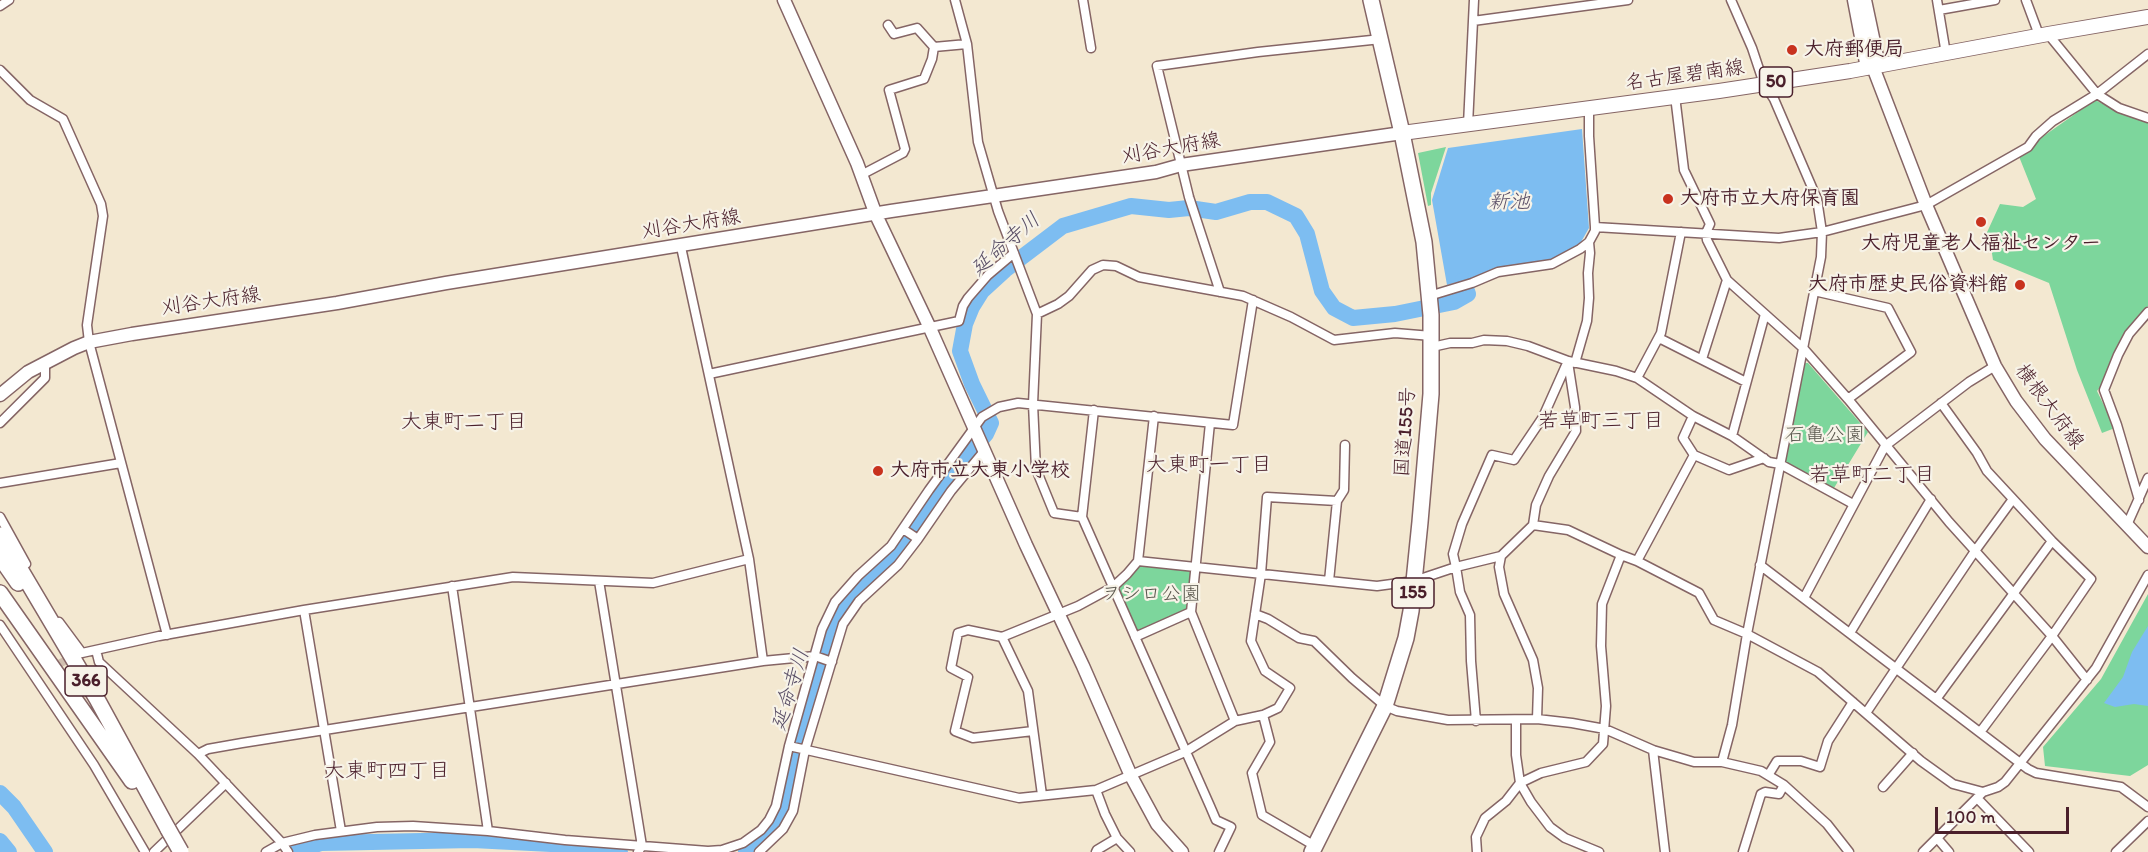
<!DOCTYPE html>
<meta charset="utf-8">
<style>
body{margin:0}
#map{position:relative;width:2148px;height:852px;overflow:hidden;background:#f3e8d1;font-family:Itim,sans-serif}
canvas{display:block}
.scale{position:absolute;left:1935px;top:807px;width:134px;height:27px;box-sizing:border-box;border:3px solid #4a1f2b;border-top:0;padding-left:8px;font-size:18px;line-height:21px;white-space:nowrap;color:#4a1f2b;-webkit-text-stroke:4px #f7f3e8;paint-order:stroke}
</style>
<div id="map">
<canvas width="2148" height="852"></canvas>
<div class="scale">100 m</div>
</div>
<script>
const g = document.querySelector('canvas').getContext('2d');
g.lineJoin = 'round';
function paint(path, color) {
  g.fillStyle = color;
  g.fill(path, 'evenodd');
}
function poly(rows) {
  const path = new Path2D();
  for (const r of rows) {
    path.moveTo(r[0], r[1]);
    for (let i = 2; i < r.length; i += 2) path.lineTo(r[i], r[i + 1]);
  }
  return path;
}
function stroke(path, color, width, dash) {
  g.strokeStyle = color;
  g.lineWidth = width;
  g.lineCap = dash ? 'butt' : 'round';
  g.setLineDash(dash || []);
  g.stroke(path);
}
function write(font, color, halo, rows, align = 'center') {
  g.font = font + ' Itim,"Klee One",sans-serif';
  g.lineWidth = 4.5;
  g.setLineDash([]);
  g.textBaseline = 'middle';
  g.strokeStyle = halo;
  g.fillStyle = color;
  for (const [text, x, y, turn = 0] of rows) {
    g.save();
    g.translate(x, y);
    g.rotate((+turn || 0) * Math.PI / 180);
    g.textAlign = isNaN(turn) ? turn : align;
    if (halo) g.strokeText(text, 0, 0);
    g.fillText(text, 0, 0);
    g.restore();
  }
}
paint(poly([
 [2095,100,2117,111,2148,121,2148,306,2123,337,2107,378,2097,391,2115,428,2102,433,2077,370,2049,283,1993,260,1991,247,1983,241,2000,204,2023,207,2036,199,2018,154],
 [1446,147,1431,193,1431,205,1428,206,1418,153],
 [1804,363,1808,363,1868,432,1834,488,1785,464],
 [1138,564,1192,571,1186,610,1136,633,1117,587],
 [2148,594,2148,765,2130,776,2045,766,2043,747,2101,679]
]), '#7dd69c');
paint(poly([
 [1582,129,1589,228,1581,242,1570,253,1542,264,1513,266,1447,285,1432,200,1448,148],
 [2148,626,2148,706,2134,704,2115,707,2104,703,2123,677,2132,652]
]), '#7dbdf1');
stroke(poly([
 [0,793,14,807,45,852],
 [0,841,9,852],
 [294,852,321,843,473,840,551,844,576,848,596,848,620,852],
 [746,852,760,843,780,818,791,781,802,726,836,621,859,589,903,546,942,487,986,434,991,423,972,384,960,351,965,324,972,307,982,291,1005,270,1063,226,1131,206,1169,210,1189,208,1216,212,1250,202,1267,202,1296,216,1307,234,1322,291,1334,308,1353,318,1395,314,1454,302,1468,294,1463,280]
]), '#7dbdf1', 16);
stroke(poly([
 [48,669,75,656]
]), '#d1c0b0', 8, [8, 4]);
const street = poly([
 [955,0,967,44,978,142,998,211,1037,314,1033,404,1036,469,1054,513,1082,517],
 [1083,0,1091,48],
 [1937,0,1946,54],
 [2026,0,2039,35],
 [0,6,9,0],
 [1939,10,1995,0],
 [1473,21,1628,0],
 [888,25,894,34,917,28,934,47,967,44],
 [2048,34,2097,94,2119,108,2148,118],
 [0,70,30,100,63,119,101,204,103,216,87,325,89,342,167,635],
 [1675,96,1684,170,1710,224,1706,233,1707,240,1727,280,1803,348,1848,399,1949,522,2052,636,2087,680],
 [1468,125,1474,0],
 [861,175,903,153,905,149,889,90,924,79,932,59,934,47],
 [1595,227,1779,238,1822,232,1926,205,2028,147,2036,136,2053,121,2097,94,2148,54],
 [681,247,749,559,763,661],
 [1814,291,1888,308,1911,352,1848,399],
 [1220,292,1189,197,1157,66,1258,52,1381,39],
 [1429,296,1472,283,1498,272,1552,264,1580,249,1589,242,1595,231,1595,227,1589,136,1589,109],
 [1037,314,1058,304,1069,296,1092,270,1103,265,1116,266,1139,277,1243,296,1291,317,1334,340,1395,333,1432,336],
 [1659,338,1746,382],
 [1432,347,1450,343,1472,343,1484,340,1507,341,1528,346,1568,361,1616,371,1637,378,1693,416,1732,436,1769,462,1780,464,1853,504],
 [1702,359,1727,280],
 [1575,363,1587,321,1589,298,1588,273,1590,253,1589,242],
 [709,374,959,321,963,306,968,298,988,275,1014,253],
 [1637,378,1661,333,1681,232],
 [1941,403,1977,453,1987,471,2052,541,2091,579,2052,636,1981,731],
 [1094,410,1082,517,1210,806,1216,820,1231,827,1219,852],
 [0,423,45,378,45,362],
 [1210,423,1191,612,1235,721],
 [1732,436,1765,314],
 [1694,455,1729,470,1764,458],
 [0,483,121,463],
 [2139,500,2117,425,2104,390,2118,355,2129,334,2148,312],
 [0,517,26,564],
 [1533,525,1568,530,1621,555],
 [2127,525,2148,478],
 [903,529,918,539],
 [1138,561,1377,586,1414,581,1456,567,1453,554,1462,524,1492,455,1514,460,1543,417,1568,361],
 [1637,561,1699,593,1714,620,1747,634,1818,672,1921,761,1953,784,1983,792],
 [1760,565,2028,769,2036,773,2121,787,2148,807],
 [599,581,642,846,638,852],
 [1329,581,1337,501,1344,490,1345,445],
 [452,586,488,831],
 [1804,598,1885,446,1969,382,1995,366],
 [304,610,341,831],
 [1255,614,1268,619,1299,638,1314,641,1352,678,1385,706,1397,711,1448,720,1537,719,1572,723,1605,729,1653,750,1694,762,1722,762,1761,771,1784,785,1827,824,1849,852],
 [59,622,82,653,79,654],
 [0,625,94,765,145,852],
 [1850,633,1931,499],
 [1002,637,1028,691,1042,795],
 [1135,637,1191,612],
 [96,650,99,662,198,754,282,843,266,852],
 [82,653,159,636,304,610,513,577,653,583,749,559],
 [1937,698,2052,541],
 [1866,713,1975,551,2013,499],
 [1263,715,1270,742,1252,773,1262,815,1315,846],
 [1537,719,1538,688,1533,660,1504,594,1499,567,1501,556,1533,525,1536,505,1549,476,1576,431,1575,407,1568,362],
 [1476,721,1471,661,1470,615,1460,592,1456,567,1501,556],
 [1516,721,1516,755,1520,783,1531,802,1550,827,1565,838,1599,852],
 [1033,731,973,738,955,731,968,677,951,668,958,633,968,630,1002,637,1078,606,1113,587,1127,574,1138,561,1154,416],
 [789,746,1019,798,1096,790,1105,814,1117,838,1130,852],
 [1653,750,1665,852],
 [198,754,208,749,242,743,763,661,815,656,832,662],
 [1722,762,1732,725,1747,634,1821,257,1822,232,1817,199,1774,99,1764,84,1752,48,1731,0],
 [1769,774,1777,761,1801,761,1820,767,1828,741,1853,702],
 [1883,787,1913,753],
 [1096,790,1185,752,1235,721,1263,715,1278,708,1290,688,1265,671,1251,641,1261,574,1267,497,1337,501],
 [1977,798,2029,852],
 [1937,838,1949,852],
 [154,852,226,783],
 [288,852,282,843,315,835,377,827,413,826,488,831,565,840,708,851,722,850,743,843,761,830,769,820,776,806,789,746,822,629,835,602,858,576,891,546,929,490,982,417,999,407,1018,403,1233,425,1253,300],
 [759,852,783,829,793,811,805,750,843,624,859,601,898,565,918,539,951,491,985,450],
 [1096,852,1097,850,1117,838],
 [1477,852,1476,837,1485,818,1506,801,1520,783,1541,773,1586,762,1603,744,1606,706,1601,646,1602,604,1621,555,1637,561,1694,455,1683,438,1693,416],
 [1743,852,1761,794,1765,792,1779,794,1784,785],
 [1923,852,1983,792,1998,787,2005,782,2096,668,2148,575],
 [2116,852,2148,821]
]);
const secondary = poly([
 [784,0,857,163,876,215,929,326,1026,545,1083,666,1131,776,1157,824,1182,852],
 [1854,0,1867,68],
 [1865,0,1879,66],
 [1873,67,1926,205,1995,366,2016,401,2045,439,2148,547],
 [0,395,28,372,74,348,89,342,132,334,337,303,446,283,891,211,1156,172,1181,165,1402,133]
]);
const primary = poly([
 [1402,133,1719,91,1850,71,2048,34,2148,17]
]);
const highway = poly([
 [0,535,97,699,168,829],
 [0,557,18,583],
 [0,593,132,781],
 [1312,852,1385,706,1406,638,1411,611,1420,522,1431,394,1431,315,1424,242,1402,133,1371,0]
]);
stroke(street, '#856565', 11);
stroke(secondary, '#856565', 15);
stroke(primary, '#856565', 16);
stroke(highway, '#856565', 18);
stroke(street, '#fff', 8);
stroke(secondary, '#fff', 12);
stroke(primary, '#fff', 14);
stroke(highway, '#fff', 15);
const highwayBridge = poly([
 [168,829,181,852]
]);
stroke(highwayBridge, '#856565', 18, []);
stroke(highwayBridge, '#fff', 15);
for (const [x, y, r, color] of [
 [1792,50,6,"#c8321e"],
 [1668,199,6,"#c8321e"],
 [1981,222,6,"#c8321e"],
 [2020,285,6,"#c8321e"],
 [878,471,6,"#c8321e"]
]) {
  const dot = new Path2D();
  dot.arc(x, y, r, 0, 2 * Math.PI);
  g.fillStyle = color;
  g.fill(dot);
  stroke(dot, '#f7f3e8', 2);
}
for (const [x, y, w] of [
 [1776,82,33],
 [1413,593,42],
 [86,681,42]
]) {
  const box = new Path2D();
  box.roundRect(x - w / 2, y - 15, w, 30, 4.5);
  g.fillStyle = '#f7f3e8';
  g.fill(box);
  stroke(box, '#4a1f2b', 1.5);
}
write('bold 18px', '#4a1f2b', null, [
 ["50",1776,82],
 ["155",1413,593],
 ["366",86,681]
]);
write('bold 20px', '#4a1f2b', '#f7f3e8', [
 ["大府郵便局",1804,50],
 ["大府市立大府保育園",1680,199],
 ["大府児童老人福祉センター",1981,244,"center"],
 ["大府市歴史民俗資料館",2008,285,"right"],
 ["大府市立大東小学校",890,471]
], 'left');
write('20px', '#4a1f2b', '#f7f3e8', [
 ["名古屋碧南線",1685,76,-8],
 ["刈谷大府線",1171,149,-10],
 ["刈谷大府線",691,225,-9],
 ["刈谷大府線",211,302,-8],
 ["横根大府線",2049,407,53],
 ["国道155号",1406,432,-86]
]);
write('20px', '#59564d', '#f7f3e8', [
 ["石亀公園",1825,436],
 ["ヲシロ公園",1151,595]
]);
write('italic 21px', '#594e66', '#f7f3e8', [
 ["新池",1509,203],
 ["延命寺川",1006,245,-41],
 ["延命寺川",791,690,-73]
]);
write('21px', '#4a1f2b', '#f7f3e8', [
 ["若草町三丁目",1601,422],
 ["大東町二丁目",464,423],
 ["大東町一丁目",1209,466],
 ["若草町二丁目",1872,476],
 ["大東町四丁目",387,772]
]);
</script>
